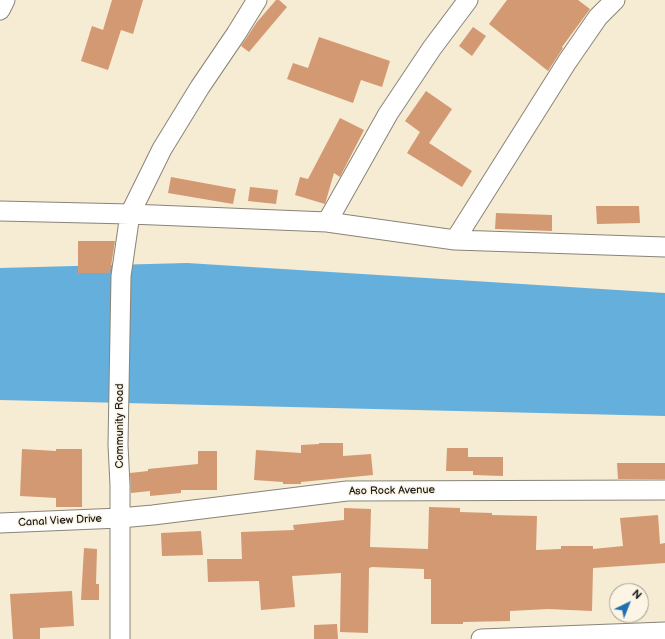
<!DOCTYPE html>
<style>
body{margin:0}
#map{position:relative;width:665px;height:639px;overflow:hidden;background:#f6ebd3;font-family:"Balsamiq Sans",sans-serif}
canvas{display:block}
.north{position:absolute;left:609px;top:583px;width:40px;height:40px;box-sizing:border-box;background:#fcf5e5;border:1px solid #a29e95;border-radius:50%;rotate:43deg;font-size:11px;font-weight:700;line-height:16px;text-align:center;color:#1c1c1c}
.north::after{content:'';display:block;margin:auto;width:14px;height:18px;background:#1f6fb2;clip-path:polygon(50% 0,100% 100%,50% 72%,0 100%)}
</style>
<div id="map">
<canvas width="665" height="639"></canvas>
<div class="north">N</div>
</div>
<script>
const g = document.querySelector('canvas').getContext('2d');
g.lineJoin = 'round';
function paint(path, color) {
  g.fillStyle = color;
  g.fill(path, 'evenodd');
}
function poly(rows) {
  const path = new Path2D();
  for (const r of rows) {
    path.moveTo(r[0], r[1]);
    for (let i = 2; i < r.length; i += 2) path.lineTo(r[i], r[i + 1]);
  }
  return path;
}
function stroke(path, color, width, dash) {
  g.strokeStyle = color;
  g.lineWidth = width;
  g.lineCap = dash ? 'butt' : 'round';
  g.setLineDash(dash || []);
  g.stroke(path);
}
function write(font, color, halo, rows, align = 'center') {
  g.font = font + ' "Balsamiq Sans",sans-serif';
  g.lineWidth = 3;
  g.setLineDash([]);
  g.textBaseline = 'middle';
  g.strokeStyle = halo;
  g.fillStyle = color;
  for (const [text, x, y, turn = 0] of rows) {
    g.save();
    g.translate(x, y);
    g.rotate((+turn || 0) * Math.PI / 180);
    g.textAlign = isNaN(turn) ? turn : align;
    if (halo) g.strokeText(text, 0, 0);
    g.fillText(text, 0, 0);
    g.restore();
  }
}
paint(poly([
 [187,263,665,293,665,416,0,400,0,268]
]), '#64afdc');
paint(poly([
 [112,0,143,0,133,34,121,30,108,70,81,61,92,26,103,30],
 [276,0,279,0,287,7,249,52,241,46,257,22],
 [507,0,578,0,590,9,562,47,563,48,548,71,489,24],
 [473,27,486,36,472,56,459,46],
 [319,37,390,61,382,87,361,80,353,103,287,79,293,63,308,68],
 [426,91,452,109,429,143,472,171,462,187,407,153,420,132,405,121],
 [340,118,364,130,340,177,334,173,325,204,295,195,300,177,308,179],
 [171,177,236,189,233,204,168,193],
 [250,187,278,190,276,204,248,201],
 [596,206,639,206,640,223,597,224],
 [496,213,552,215,552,231,495,229],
 [78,241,115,241,110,273,78,273],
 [319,443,343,443,343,456,371,454,373,475,301,482,301,484,283,484,283,482,254,480,256,450,301,453,301,445,319,444],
 [447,448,468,448,468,457,503,457,503,476,473,475,473,471,446,471],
 [22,449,56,451,56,449,82,449,82,507,56,507,56,498,20,496],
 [198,451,217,451,217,490,181,490,181,493,150,496,150,491,131,493,130,473,148,471,148,469,198,464],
 [617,463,665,463,665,479,618,479],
 [429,507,460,508,460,512,492,513,492,515,537,516,536,550,561,549,561,546,593,546,593,549,623,546,620,518,658,515,660,544,665,543,665,563,593,568,592,611,548,609,510,611,510,621,463,622,463,624,431,624,431,579,424,579,424,569,372,567,369,568,368,633,340,632,341,573,292,576,295,607,261,610,259,581,208,582,207,559,242,559,241,532,294,530,293,525,344,520,344,508,371,509,370,547,428,549],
 [201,531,203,555,162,556,161,533],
 [84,548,97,549,96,584,99,584,99,600,81,600],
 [72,591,74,626,40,628,40,639,13,639,10,594],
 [337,624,338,639,314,639,314,625]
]), '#d29973');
const street = poly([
 [0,10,5,0],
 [0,211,130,214,327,222,455,240,665,247],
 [327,222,388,114,432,48,468,0],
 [455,240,567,62,598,17,615,0],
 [0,523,120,518,153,515,347,491,665,490],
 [120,639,120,485,118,445,121,276,130,214,162,149,200,87,236,34,257,0],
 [481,639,665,632]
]);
stroke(street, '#898478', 21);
stroke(street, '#fff', 19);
write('11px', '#1c1c1c', '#fcf5e5', [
 ["Community Road",120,426,-90],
 ["Aso Rock Avenue",392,491,-1],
 ["Canal View Drive",60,521,-3]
]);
</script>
